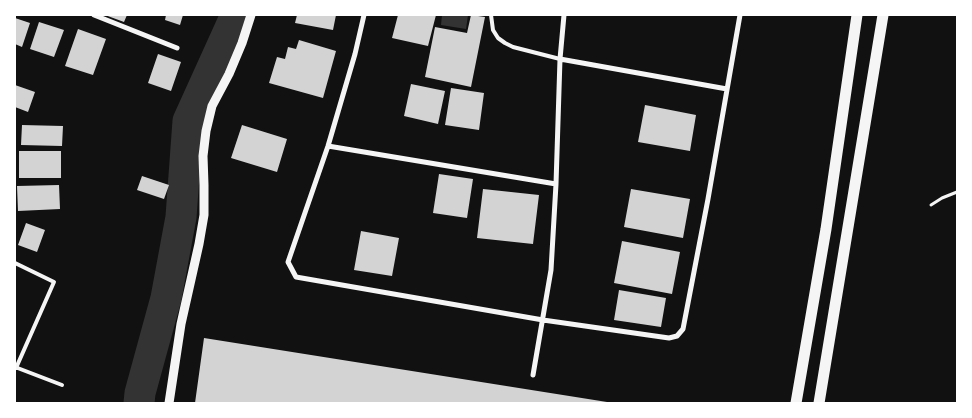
<!DOCTYPE html>
<style>
body{margin:0}
#map{position:relative;width:972px;height:418px;overflow:hidden;background:#111;font-family:"Golos Text",sans-serif}
canvas{display:block}
.frame{position:absolute;inset:0;border:16px solid #fff;pointer-events:none}
</style>
<div id="map">
<canvas width="972" height="418"></canvas>
<div class="frame"></div>
</div>
<script>
const g = document.querySelector('canvas').getContext('2d');
g.lineJoin = 'round';
function paint(path, color) {
  g.fillStyle = color;
  g.fill(path, 'evenodd');
}
function poly(rows) {
  const path = new Path2D();
  for (const r of rows) {
    path.moveTo(r[0], r[1]);
    for (let i = 2; i < r.length; i += 2) path.lineTo(r[i], r[i + 1]);
  }
  return path;
}
function stroke(path, color, width, dash) {
  g.strokeStyle = color;
  g.lineWidth = width;
  g.lineCap = dash ? 'butt' : 'round';
  g.setLineDash(dash || []);
  g.stroke(path);
}
paint(poly([
 [442,15,468,15,466,29,441,25]
]), '#333');
stroke(poly([
 [139,403,140,393,166,298,181,217,188,121,236,15]
]), '#333', 31);
paint(poly([
 [105,15,127,15,124,22],
 [166,15,183,15,180,25,165,20],
 [297,15,336,15,333,30,295,23],
 [398,15,436,15,428,46,392,38],
 [471,15,485,17,471,87,425,77,435,27,467,33],
 [15,18,30,23,22,47,15,44],
 [39,22,64,30,54,57,30,49],
 [78,29,106,39,93,75,65,66],
 [299,40,336,51,323,98,269,83,277,57,285,59,288,47,296,49],
 [158,54,181,62,171,91,148,83],
 [411,84,445,91,438,124,404,116],
 [15,85,35,92,28,112,15,107],
 [451,88,484,93,479,130,445,125],
 [645,105,696,115,690,151,638,142],
 [22,125,63,126,62,146,21,145],
 [242,125,287,139,277,172,231,158],
 [19,151,61,151,61,178,19,178],
 [439,174,473,179,467,218,433,213],
 [142,176,169,185,164,199,137,190],
 [59,185,60,209,18,211,17,186],
 [483,189,539,195,533,244,477,238],
 [631,189,690,199,683,238,624,227],
 [26,223,45,230,37,252,18,245],
 [361,231,399,238,392,276,354,270],
 [622,241,680,252,672,294,614,283],
 [619,290,666,298,661,327,614,320],
 [204,338,607,402,607,403,195,403]
]), '#d3d3d3');
stroke(poly([
 [931,205,942,198,957,192]
]), '#f5f5f5', 3);
stroke(poly([
 [491,15,493,30,498,38,505,43,513,47,560,59],
 [15,263,54,282,16,368],
 [15,367,62,385]
]), '#f5f5f5', 4);
stroke(poly([
 [94,15,177,48],
 [364,15,355,54,328,146,288,262,296,277,543,320,669,338,677,336,683,329,708,199,740,15],
 [560,59,727,89],
 [328,146,556,184],
 [533,375,551,270,556,184,560,59,564,15]
]), '#f5f5f5', 5);
stroke(poly([
 [169,403,181,324,199,244,204,215,204,185,203,156,206,131,212,106,229,74,242,43,251,15]
]), '#f5f5f5', 9);
stroke(poly([
 [796,403,826,229,857,15],
 [819,403,883,15]
]), '#f5f5f5', 11);
</script>
